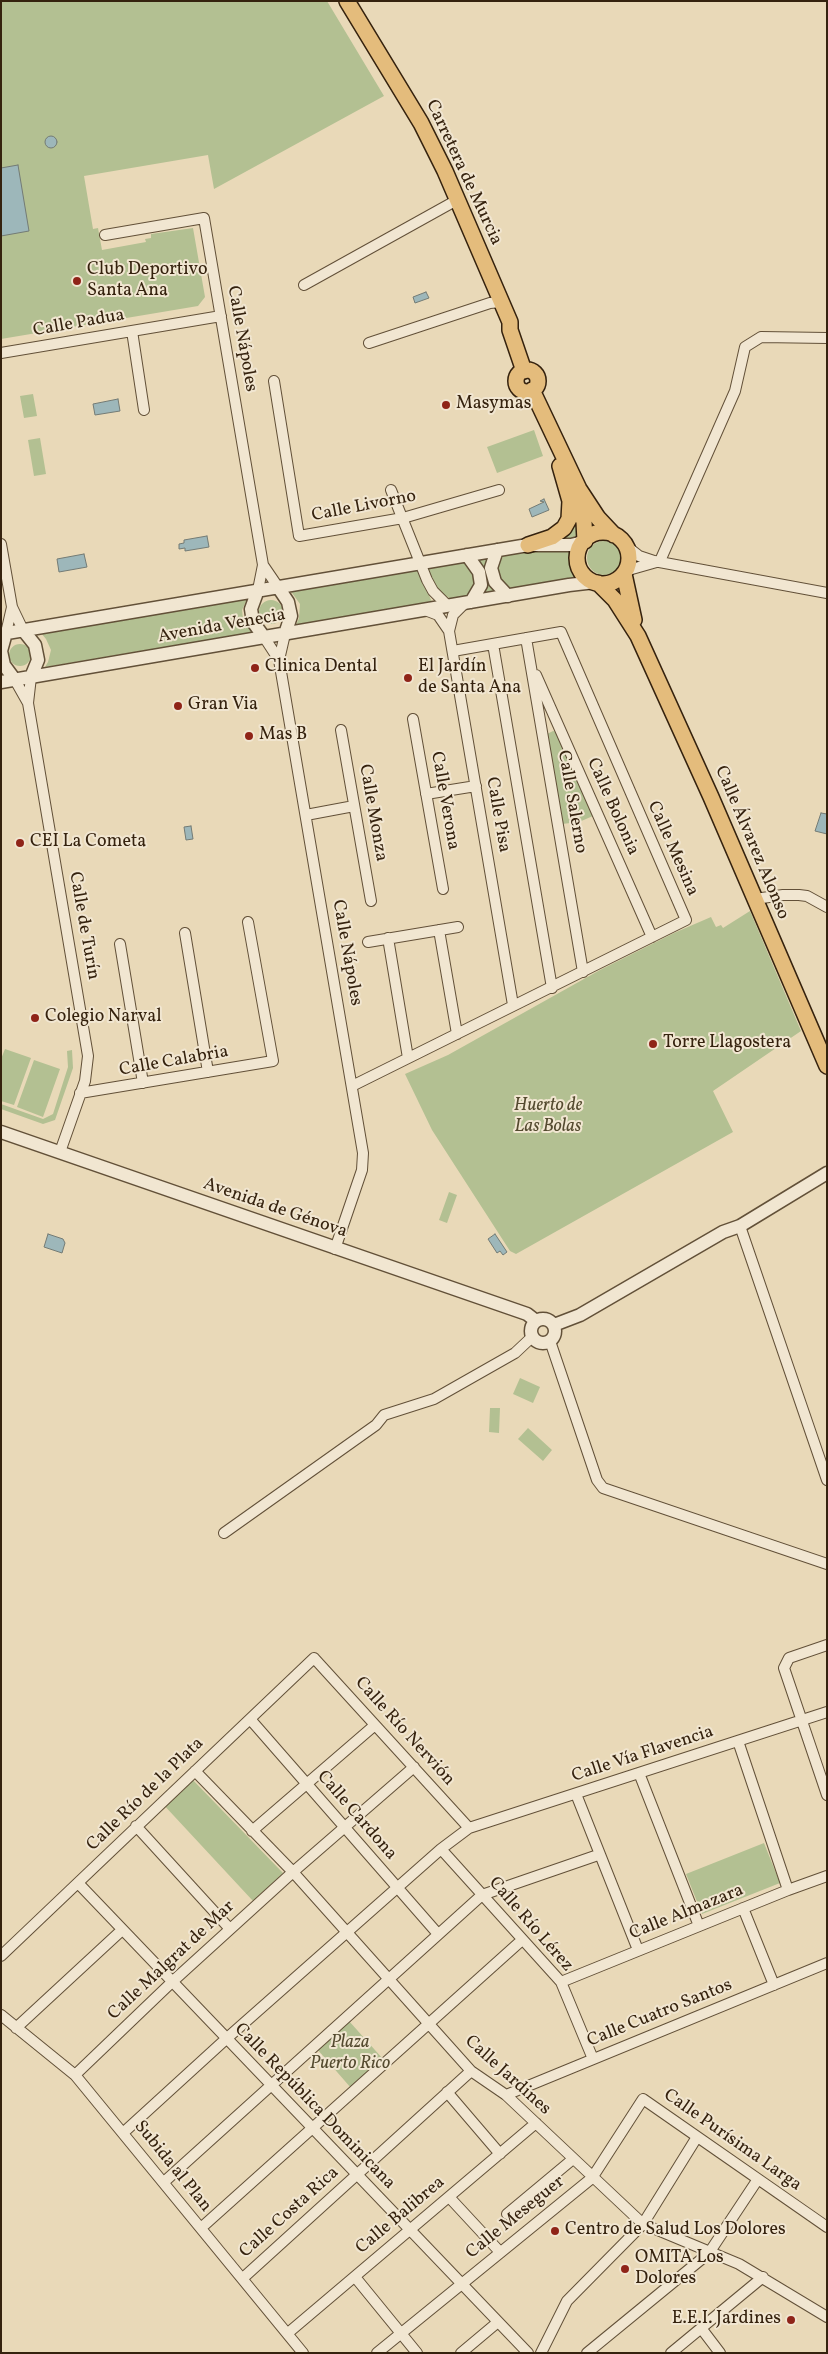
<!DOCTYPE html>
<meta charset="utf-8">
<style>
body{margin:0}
#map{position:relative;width:828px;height:2354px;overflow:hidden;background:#e9d9b8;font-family:Vollkorn,serif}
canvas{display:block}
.frame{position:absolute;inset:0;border:2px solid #35220e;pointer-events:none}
</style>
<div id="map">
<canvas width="828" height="2354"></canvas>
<div class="frame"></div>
</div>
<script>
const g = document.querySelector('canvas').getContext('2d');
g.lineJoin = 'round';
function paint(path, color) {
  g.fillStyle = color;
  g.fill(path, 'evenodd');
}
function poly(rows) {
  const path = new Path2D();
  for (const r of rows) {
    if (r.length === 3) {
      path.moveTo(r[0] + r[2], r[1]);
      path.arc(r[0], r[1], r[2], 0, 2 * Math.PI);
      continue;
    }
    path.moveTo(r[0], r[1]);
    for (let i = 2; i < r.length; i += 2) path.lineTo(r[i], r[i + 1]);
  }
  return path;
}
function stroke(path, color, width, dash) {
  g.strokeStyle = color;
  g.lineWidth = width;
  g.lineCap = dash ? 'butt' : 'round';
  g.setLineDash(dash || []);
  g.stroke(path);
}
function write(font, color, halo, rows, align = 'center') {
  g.font = font + ' Vollkorn,serif';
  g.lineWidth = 4;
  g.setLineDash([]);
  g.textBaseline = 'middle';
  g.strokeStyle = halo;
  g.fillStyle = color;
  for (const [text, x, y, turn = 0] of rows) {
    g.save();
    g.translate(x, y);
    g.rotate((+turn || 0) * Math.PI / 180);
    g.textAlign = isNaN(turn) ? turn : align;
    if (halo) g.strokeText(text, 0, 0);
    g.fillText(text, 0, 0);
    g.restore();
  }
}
paint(poly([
 [1,1,327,1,384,96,214,189,208,155,84,176,93,229,98,228,102,250,146,242,145,239,151,238,151,234,193,228,205,297,198,306,1,339],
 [33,394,37,416,24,418,20,396],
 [534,430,543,456,497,473,487,447],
 [40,438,46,474,34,476,28,440],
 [576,518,579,529,576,536,570,539,552,540],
 [604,558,17],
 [546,547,569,550,569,565,577,579,510,589,497,576,497,562,502,555],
 [490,558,497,593,482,596,475,560],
 [459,561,465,563,474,574,475,584,471,595,465,598,451,599,435,589,428,567],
 [417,568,432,602,295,627,299,618,300,604,290,590],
 [248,597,242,610,243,619,247,626,254,632,45,667,48,662,51,650,46,639,41,633],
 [271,612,12],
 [20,655,11],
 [553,731,558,732,593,816,579,822,562,824,547,734],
 [750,911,801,1031,713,1091,733,1132,516,1254,510,1251,432,1130,405,1074,448,1055,600,970,674,933,711,917,716,927,721,925,723,928],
 [5,1049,31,1058,14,1105,1,1101,1,1059],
 [72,1050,73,1068,55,1120,43,1124,1,1109,1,1104,43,1119,53,1114,68,1067,67,1051],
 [34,1060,60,1069,43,1117,17,1107],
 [449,1192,457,1195,447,1223,439,1220],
 [520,1378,540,1387,533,1403,513,1394],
 [490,1408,500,1408,499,1433,489,1432],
 [528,1428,552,1450,543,1461,518,1439],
 [189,1776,283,1873,253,1901,161,1802],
 [764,1843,780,1883,702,1914,686,1874],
 [349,2021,383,2059,351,2088,317,2049]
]), '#b3c092');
const water = poly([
 [51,142,6],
 [18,165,29,231,1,236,1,168,18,165],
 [426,292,429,298,415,303,413,297,426,292],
 [118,399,120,411,95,415,93,404,118,399],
 [544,499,549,510,532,517,529,509,544,502,540,501,544,499],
 [207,536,209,547,185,551,185,548,179,549,179,544,184,543,184,540,207,536],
 [84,554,87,567,59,572,57,559,84,554],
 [821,813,827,814,827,834,815,831,821,813],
 [191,826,193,839,186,840,184,827,191,826],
 [48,1234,63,1239,65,1243,62,1253,44,1247,48,1234],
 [495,1234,507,1252,503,1255,500,1251,497,1253,488,1239,495,1234]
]);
paint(water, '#9db7ba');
stroke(water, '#737b75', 1);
const minor = poly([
 [105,235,204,218,263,565,258,590],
 [304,285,457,200],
 [132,331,144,410],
 [369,343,490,303,501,302],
 [1,353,221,316],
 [274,381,299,536,403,518,499,490],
 [391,490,427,580,433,591,448,606],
 [1,544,12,607,23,630],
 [625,545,639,556,654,561,827,593],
 [263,565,278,587],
 [625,571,660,561,735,391,745,347,761,337,827,338],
 [465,603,453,615,449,631,513,1005],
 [425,610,438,615,449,631],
 [6,633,12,607],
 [285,634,279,660,363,1153,362,1170,335,1249],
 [264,637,279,660],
 [526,638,583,972],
 [493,644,552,988],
 [536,675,652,937],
 [31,677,28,703,88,1056,85,1081,60,1152],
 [15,680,28,703],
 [413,719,443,889],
 [341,730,371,901],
 [426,794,476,786],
 [306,815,354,806],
 [755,899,783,895,799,895,807,896,827,907],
 [439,930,457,1034],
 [185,933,208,1072],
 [388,938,408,1058],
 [368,942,458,927],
 [120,944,143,1083],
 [352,1086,686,920,561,632,453,651],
 [80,1093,273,1061,248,922],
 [740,1226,827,1480],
 [550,1341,597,1480,603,1488,827,1564],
 [224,1533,376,1425,384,1415,434,1399,515,1353,532,1337],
 [827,1645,789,1658,784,1668,827,1795],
 [250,1719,438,1934],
 [738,1741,788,1890],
 [195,1771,293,1872,471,2071,506,2095,643,2224,739,2264,827,2317],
 [639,1773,699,1926],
 [576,1794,638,1950],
 [136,1826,230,1929],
 [252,1831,375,1725],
 [441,1849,561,1982,593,2059],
 [78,1883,528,2353],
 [743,1908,774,1985],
 [1,1956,314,1658,469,1828],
 [561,1982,788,1890,827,1876],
 [1,2015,75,2075,303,2353],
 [16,2028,122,1930],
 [75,2075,172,1982,293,1872,414,1767],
 [447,2092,500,2154],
 [506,2095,827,1963],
 [123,2133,226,2039,441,1849,469,1828,827,1712],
 [164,2182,482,1895,598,1855],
 [449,2197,500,2252],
 [507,2214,573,2159],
 [201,2228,522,1940],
 [355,2277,417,2353],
 [243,2278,471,2071],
 [701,2328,720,2353],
 [288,2333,536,2123],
 [377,2353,592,2178,643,2099,827,2227],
 [461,2353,498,2322],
 [541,2353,567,2301,643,2224,697,2137],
 [587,2353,709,2253,758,2179],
 [671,2353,763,2277]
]);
const tertiary = poly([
 [497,550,491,568,495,582,508,596],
 [467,555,479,572,481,585,471,602],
 [278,587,288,602,291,616,285,634],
 [258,590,251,609,253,622,264,637],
 [23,630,35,645,38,660,31,677],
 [6,633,1,651,4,665,15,680],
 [1,634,528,545,571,545,583,542],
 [1,682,569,585,595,582],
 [1,1132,527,1314,536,1321],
 [543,1331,12],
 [554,1325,580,1315,723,1232,740,1226,827,1173]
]);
const primary = poly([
 [347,1,421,123,445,171,510,322,510,330,524,371],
 [527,381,11],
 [532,390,579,489,598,518,614,535],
 [576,495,584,522,585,541],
 [603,558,26],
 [528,545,552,537,564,528,569,519,570,501,560,466],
 [624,574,634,620],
 [598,583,615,600,638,636,711,797,827,1066]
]);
stroke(minor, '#625038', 12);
stroke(tertiary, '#625038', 15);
stroke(primary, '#35220e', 18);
stroke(minor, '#f1e6d1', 10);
stroke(tertiary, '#f1e6d1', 12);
stroke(primary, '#e4bc7c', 15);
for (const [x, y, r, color] of [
 [77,281,5,"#8f2418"],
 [446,405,5,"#8f2418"],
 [255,668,5,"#8f2418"],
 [408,678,5,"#8f2418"],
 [178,706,5,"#8f2418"],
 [249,736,5,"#8f2418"],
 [20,843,5,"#8f2418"],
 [35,1018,5,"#8f2418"],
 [653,1044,5,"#8f2418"],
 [555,2231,5,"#8f2418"],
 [625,2269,5,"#8f2418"],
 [791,2320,5,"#8f2418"]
]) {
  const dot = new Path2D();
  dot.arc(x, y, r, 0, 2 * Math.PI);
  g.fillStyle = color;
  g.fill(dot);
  stroke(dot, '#f1e6d1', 2);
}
write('18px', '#35220e', '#f1e6d1', [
 ["Carretera de Murcia",463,173,65],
 ["Calle Padua",79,324,-10],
 ["Calle Nápoles",241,339,80],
 ["Calle Livorno",364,507,-11],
 ["Avenida Venecia",222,627,-10],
 ["Calle Verona",444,801,80],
 ["Calle Salerno",571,802,80],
 ["Calle Bolonia",612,807,66],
 ["Calle Monza",372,813,80],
 ["Calle Pisa",497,815,80],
 ["Calle Álvarez Alonso",751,843,67],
 ["Calle Mesina",672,849,66],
 ["Calle de Turín",83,926,80],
 ["Calle Nápoles",346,953,80],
 ["Calle Calabria",174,1062,-10],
 ["Avenida de Génova",275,1209,19],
 ["Calle Río Nervión",404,1732,48],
 ["Calle Vía Flavencia",643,1755,-18],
 ["Calle Río de la Plata",146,1795,-44],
 ["Calle Cardona",356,1816,49],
 ["Calle Almazara",687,1913,-22],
 ["Calle Río Lérez",530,1925,49],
 ["Calle Malgrat de Mar",172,1961,-43],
 ["Calle Cuatro Santos",660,2014,-22],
 ["Calle Jardines",507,2076,42],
 ["Calle República Dominicana",314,2107,46],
 ["Calle Purísima Larga",732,2141,35],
 ["Subida al Plan",172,2167,51],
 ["Calle Costa Rica",290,2213,-42],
 ["Calle Balibrea",401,2216,-40],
 ["Calle Meseguer",516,2218,-39]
]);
write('18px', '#35220e', '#f1e6d1', [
 ["Club Deportivo",87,271],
 ["Santa Ana",87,292],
 ["Masymas",456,405],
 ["Clinica Dental",265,668],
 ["El Jardín",418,668],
 ["de Santa Ana",418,689],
 ["Gran Via",188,706],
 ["Mas B",259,736],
 ["CEI La Cometa",30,843],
 ["Colegio Narval",45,1018],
 ["Torre Llagostera",663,1044],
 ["Centro de Salud Los Dolores",565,2231],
 ["OMITA Los",635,2259],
 ["Dolores",635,2280],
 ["E.E.I. Jardines",781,2320,"right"]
], 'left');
write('italic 18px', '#544a2f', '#f1e6d1', [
 ["Huerto de",548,1107],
 ["Las Bolas",548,1128],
 ["Plaza",350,2044],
 ["Puerto Rico",350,2065]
]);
</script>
